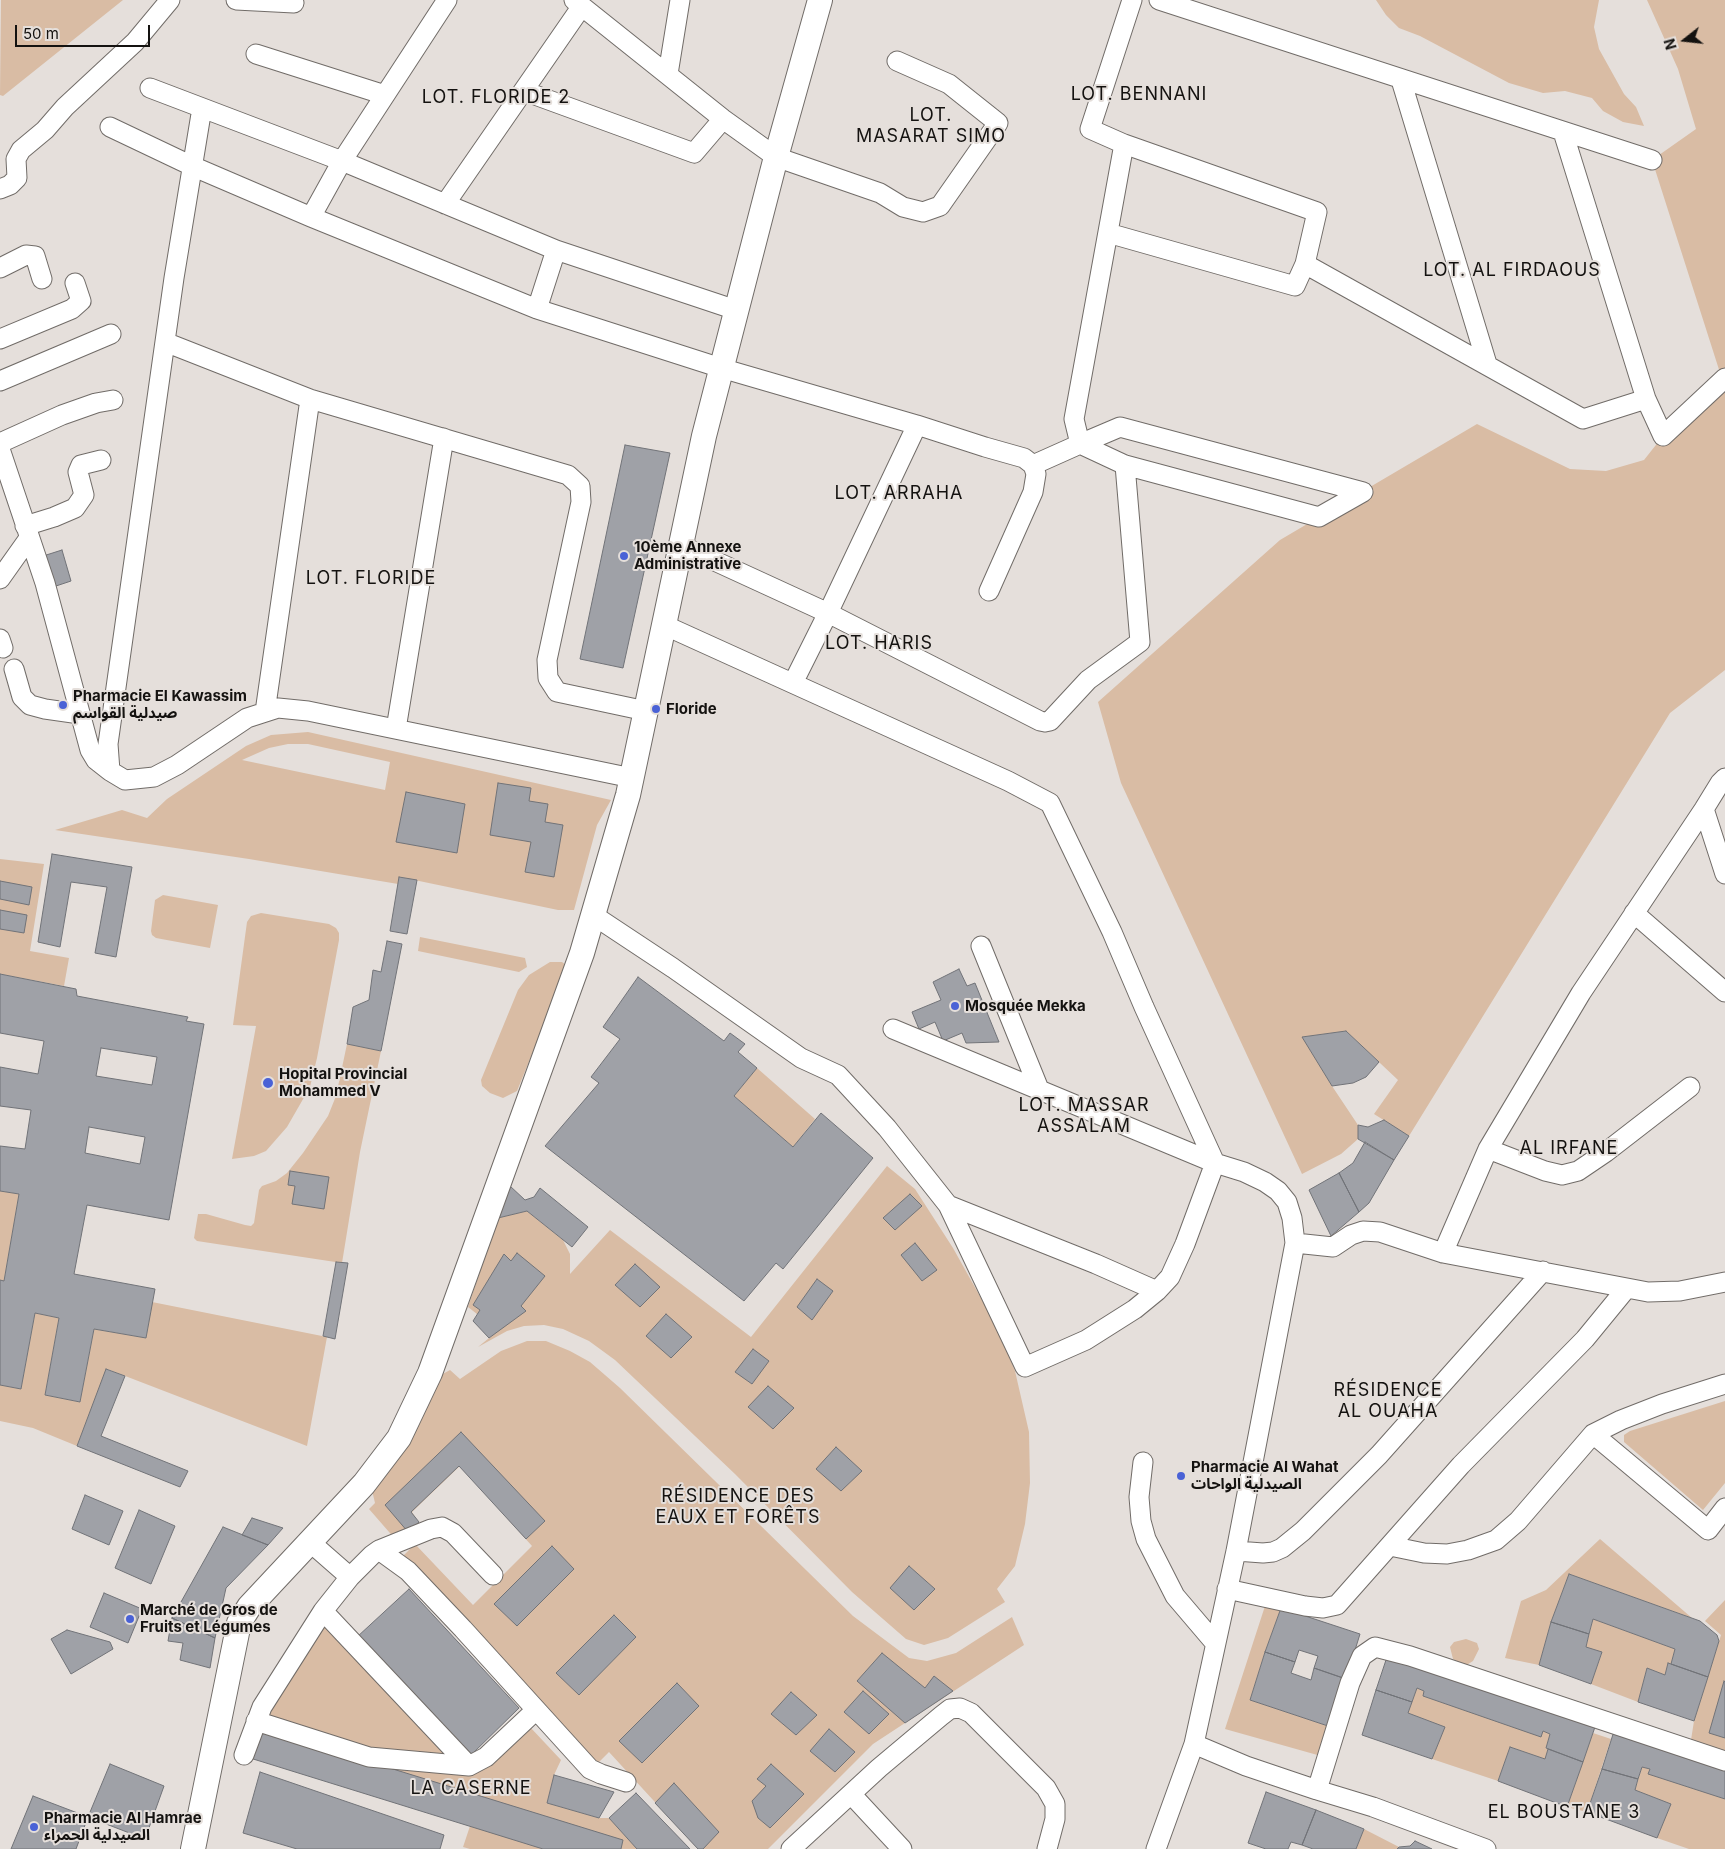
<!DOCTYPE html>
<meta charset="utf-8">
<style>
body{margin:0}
#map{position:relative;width:1725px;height:1849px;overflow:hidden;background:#e5dfdb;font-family:Inter,sans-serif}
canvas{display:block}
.north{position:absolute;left:1660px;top:15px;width:50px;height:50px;-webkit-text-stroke:4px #e5dfdb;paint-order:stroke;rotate:254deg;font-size:14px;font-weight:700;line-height:20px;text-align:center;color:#141210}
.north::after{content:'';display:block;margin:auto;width:18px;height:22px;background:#141210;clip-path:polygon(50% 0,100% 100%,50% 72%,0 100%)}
.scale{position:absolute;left:15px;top:25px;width:135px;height:22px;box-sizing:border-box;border:2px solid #141210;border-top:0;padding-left:6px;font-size:15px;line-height:18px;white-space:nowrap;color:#141210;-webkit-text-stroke:4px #e5dfdb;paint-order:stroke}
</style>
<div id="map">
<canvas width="1725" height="1849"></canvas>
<div class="north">N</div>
<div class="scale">50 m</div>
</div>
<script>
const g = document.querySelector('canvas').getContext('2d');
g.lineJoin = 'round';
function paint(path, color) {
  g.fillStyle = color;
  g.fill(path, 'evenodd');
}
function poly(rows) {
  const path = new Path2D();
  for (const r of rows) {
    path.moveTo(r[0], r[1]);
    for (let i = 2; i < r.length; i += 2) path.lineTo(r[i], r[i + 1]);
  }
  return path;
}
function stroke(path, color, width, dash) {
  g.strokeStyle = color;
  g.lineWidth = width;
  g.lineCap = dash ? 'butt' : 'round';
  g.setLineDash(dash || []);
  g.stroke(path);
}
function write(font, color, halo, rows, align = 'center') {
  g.font = font + ' Inter,"Noto Sans Arabic",sans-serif';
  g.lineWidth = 4;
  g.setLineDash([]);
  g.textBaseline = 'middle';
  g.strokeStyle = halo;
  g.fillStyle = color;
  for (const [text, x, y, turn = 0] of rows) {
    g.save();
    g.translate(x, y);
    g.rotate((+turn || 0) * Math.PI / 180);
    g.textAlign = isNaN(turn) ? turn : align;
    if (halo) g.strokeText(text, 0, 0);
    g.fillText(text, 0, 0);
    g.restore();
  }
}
paint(poly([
 [1,0,123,0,3,96,0,95],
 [1376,0,1599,0,1594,27,1599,49,1624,94,1636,107,1644,126,1623,122,1603,111,1592,98,1565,91,1543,93,1509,83,1420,36,1399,28,1386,15],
 [1647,0,1725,0,1725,670,1670,713,1409,1136,1374,1114,1398,1080,1346,1031,1303,1037,1332,1086,1358,1125,1358,1139,1341,1154,1302,1174,1121,783,1098,702,1280,540,1477,424,1570,469,1606,471,1644,460,1663,436,1722,379,1652,160,1696,129,1678,69],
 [308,732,611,800,597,825,574,910,558,910,400,877,398,884,249,859,55,830,122,810,147,818,167,799,246,746,271,735],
 [288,744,308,744,390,762,385,790,242,760,269,748],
 [0,859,44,864,30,951,69,958,64,986,0,974],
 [163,895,218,905,210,948,156,938,152,935,151,931,155,900],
 [261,913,329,924,336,928,339,933,339,940,317,1058,310,1087,287,1127,266,1151,254,1156,232,1159,256,1026,233,1025,247,922,251,916],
 [420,937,525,958,527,967,519,972,418,951],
 [550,962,562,962,566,965,549,1012,517,1091,503,1098,490,1093,482,1086,481,1080,518,990,529,975],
 [347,1044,381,1051,360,1152,342,1263,197,1241,194,1238,198,1214,206,1214,245,1225,251,1226,254,1223,259,1190,262,1186,276,1181,287,1173,303,1153,328,1116,336,1096],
 [757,1068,815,1119,793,1147,734,1096],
 [887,1166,915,1189,953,1248,996,1325,1015,1371,1029,1432,1030,1483,1025,1524,1015,1566,997,1589,1005,1602,948,1638,924,1645,906,1639,852,1592,735,1474,615,1360,589,1341,563,1329,544,1325,524,1326,507,1331,478,1347,494,1334,477,1314,468,1307,498,1218,527,1211,563,1240,570,1254,570,1274,610,1230,751,1337],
 [0,1191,19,1194,4,1281,0,1280],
 [152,1302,327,1337,307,1446,107,1369,77,1446,33,1428,0,1421,0,1385,21,1389,35,1313,59,1318,45,1395,80,1402,94,1329,146,1338],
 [527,1341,546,1341,570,1351,590,1362,620,1388,853,1616,909,1658,927,1661,956,1653,1012,1617,1024,1645,873,1744,768,1849,698,1849,609,1752,596,1765,402,1557,415,1544,473,1605,532,1546,460,1466,412,1512,417,1520,396,1540,369,1509,375,1503,371,1486,439,1376,450,1370,460,1379,501,1351],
 [1725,1401,1725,1483,1703,1510,1624,1442,1624,1435,1630,1431],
 [1600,1539,1692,1618,1569,1574,1551,1622,1539,1665,1505,1658,1521,1601,1546,1590],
 [1725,1600,1725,1752,1691,1740,1694,1721,1721,1635,1705,1621],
 [1265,1606,1281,1608,1265,1652,1250,1700,1331,1727,1321,1756,1225,1729],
 [1593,1619,1675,1649,1671,1664,1668,1663,1665,1675,1647,1668,1638,1702,1591,1684,1602,1653,1586,1647],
 [324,1622,452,1759,366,1749,267,1718],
 [1466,1639,1477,1643,1479,1649,1473,1661,1465,1666,1453,1659,1450,1647,1454,1642],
 [1417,1688,1424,1691,1423,1696,1541,1736,1543,1731,1550,1734,1546,1748,1548,1749,1545,1759,1510,1747,1498,1781,1432,1759,1444,1727,1408,1713],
 [530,1727,561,1760,554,1775,547,1803,599,1818,609,1818,637,1849,470,1849,463,1847,470,1826,379,1765,470,1775],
 [1593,1733,1611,1739,1587,1812,1567,1807],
 [1642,1767,1650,1769,1649,1774,1725,1799,1725,1849,1689,1849,1657,1838,1670,1804,1635,1790],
 [1364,1829,1399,1847,1397,1849,1356,1849]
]), '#d9bca4');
const building = poly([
 [625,445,670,453,623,668,580,659,625,445],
 [62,550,71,581,50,588,40,557,62,550],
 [498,783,531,788,529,801,548,804,545,822,563,825,554,877,525,872,531,842,490,835,498,783],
 [406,792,465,804,457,853,396,842,406,792],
 [52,854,132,867,116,957,95,953,107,887,71,882,60,947,38,942,52,854],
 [399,877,417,880,407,934,390,931,399,877],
 [0,881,32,887,29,905,0,899,0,881],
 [0,910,27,915,24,933,0,929,0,910],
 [387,941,402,944,381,1051,347,1044,353,1007,369,1000,373,970,381,972,387,941],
 [959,969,967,986,975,983,999,1042,966,1043,962,1033,943,1041,935,1022,919,1029,912,1012,941,1000,933,982,959,969],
 [0,974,76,989,77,996,188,1017,186,1021,204,1024,169,1220,87,1205,74,1274,155,1289,146,1338,94,1329,80,1402,45,1395,59,1318,35,1313,21,1389,0,1385,0,1280,4,1281,19,1194,0,1191,0,1146,25,1149,31,1110,0,1106,0,1067,38,1074,44,1041,0,1033,0,974],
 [101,1048,157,1057,152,1085,96,1076,101,1048],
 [89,1127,145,1137,140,1164,85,1153,89,1127],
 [638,977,724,1041,730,1033,745,1044,738,1052,757,1068,734,1096,793,1147,821,1113,873,1158,783,1269,776,1263,744,1301,545,1146,599,1083,591,1077,620,1039,603,1027,638,977],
 [1346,1031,1379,1062,1366,1077,1353,1083,1332,1086,1302,1037,1346,1031],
 [1384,1120,1409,1136,1394,1160,1358,1139,1358,1125,1368,1127,1384,1120],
 [1365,1142,1394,1160,1369,1203,1359,1212,1339,1173,1353,1163,1365,1142],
 [290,1171,329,1177,324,1209,292,1204,295,1186,288,1185,290,1171],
 [1339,1173,1359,1212,1331,1236,1309,1190,1339,1173],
 [510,1186,525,1200,534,1197,540,1188,588,1227,572,1247,527,1211,498,1218,510,1186],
 [910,1194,922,1206,895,1230,883,1218,910,1194],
 [915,1243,937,1270,922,1281,901,1255,915,1243],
 [517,1253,545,1276,521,1306,526,1311,489,1338,473,1321,480,1310,473,1305,504,1254,511,1261,517,1253],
 [336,1262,348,1263,335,1339,323,1336,336,1262],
 [635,1264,660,1287,640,1307,615,1285,635,1264],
 [817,1279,833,1291,812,1320,797,1307,817,1279],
 [666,1314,692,1337,671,1358,646,1336,666,1314],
 [753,1349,769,1361,752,1384,735,1372,753,1349],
 [106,1369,125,1376,101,1436,188,1471,180,1487,77,1446,106,1369],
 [768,1386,794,1408,773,1429,748,1407,768,1386],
 [461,1432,545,1521,526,1539,459,1466,411,1512,419,1522,408,1532,385,1505,461,1432],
 [836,1447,862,1471,841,1491,816,1469,836,1447],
 [85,1495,123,1511,109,1545,72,1529,85,1495],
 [139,1510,175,1526,151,1584,115,1568,139,1510],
 [252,1518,283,1528,268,1545,242,1535,252,1518],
 [223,1527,268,1545,226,1588,215,1638,172,1618,223,1527],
 [552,1546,574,1569,517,1626,494,1604,552,1546],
 [909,1566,935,1589,914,1610,890,1588,909,1566],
 [1569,1574,1700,1621,1717,1635,1719,1641,1708,1677,1671,1664,1675,1649,1593,1619,1589,1634,1551,1622,1569,1574],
 [409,1589,519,1708,469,1757,357,1637,409,1589],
 [104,1593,142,1609,128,1643,90,1627,104,1593],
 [1281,1608,1360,1634,1346,1679,1314,1668,1318,1656,1299,1650,1295,1662,1265,1652,1281,1608],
 [614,1615,636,1637,579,1695,556,1673,614,1615],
 [172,1618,215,1638,210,1668,180,1660,183,1643,168,1641,172,1618],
 [1551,1622,1589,1634,1586,1647,1602,1652,1591,1684,1539,1665,1551,1622],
 [67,1630,110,1642,113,1649,71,1674,51,1639,67,1630],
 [1265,1652,1295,1662,1291,1673,1311,1680,1314,1668,1346,1679,1331,1727,1250,1700,1265,1652],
 [882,1653,925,1688,934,1676,953,1691,905,1723,857,1681,882,1653],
 [1388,1654,1596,1724,1583,1762,1546,1748,1550,1734,1543,1731,1541,1737,1423,1696,1424,1691,1417,1688,1412,1702,1376,1690,1388,1654],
 [1668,1663,1708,1677,1694,1721,1638,1702,1647,1668,1665,1675,1668,1663],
 [1724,1681,1725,1682,1725,1738,1709,1733,1724,1681],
 [677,1683,699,1706,642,1763,619,1741,677,1683],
 [1376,1690,1412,1702,1408,1713,1445,1727,1432,1759,1362,1735,1376,1690],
 [863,1691,889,1714,869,1734,844,1712,863,1691],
 [791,1692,817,1715,796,1735,771,1714,791,1692],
 [260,1728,623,1840,621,1849,543,1849,250,1758,260,1728],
 [1615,1728,1725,1765,1725,1799,1648,1774,1650,1769,1642,1767,1638,1779,1602,1769,1615,1728],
 [829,1729,855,1752,835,1772,810,1751,829,1729],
 [1510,1747,1545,1759,1548,1749,1583,1762,1567,1807,1498,1781,1510,1747],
 [110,1764,164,1786,145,1839,88,1817,110,1764],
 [771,1764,804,1794,770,1828,758,1818,752,1801,766,1786,757,1779,771,1764],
 [1602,1769,1638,1779,1635,1790,1671,1804,1657,1838,1587,1812,1602,1769],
 [260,1772,444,1835,440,1849,297,1849,243,1833,260,1772],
 [554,1775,614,1792,599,1818,547,1803,554,1775],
 [674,1783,719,1832,703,1849,698,1849,655,1803,674,1783],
 [1266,1792,1316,1810,1302,1845,1291,1842,1288,1849,1266,1849,1248,1843,1266,1792],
 [636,1793,690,1849,637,1849,609,1818,636,1793],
 [33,1796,88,1817,76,1849,11,1849,33,1796],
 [1316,1810,1364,1829,1356,1849,1313,1849,1302,1845,1316,1810],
 [1415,1841,1432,1849,1397,1849,1399,1847,1410,1846,1415,1841]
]);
paint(building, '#9fa1a7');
stroke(building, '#717378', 1);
const minor = poly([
 [236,0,294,3],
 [574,0,723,119,776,157,880,193,903,207,923,212,940,206,998,123,949,84,897,61],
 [1159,0,1652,160],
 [256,54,385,95],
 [668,74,680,0],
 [1401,80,1487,364],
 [150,88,342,161,556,250,736,310],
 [524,91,694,153,723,119],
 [202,108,174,278,108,744,110,771,125,780,154,777,177,765,247,718,278,708,308,711,632,778],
 [110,127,192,166,311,217,537,309,721,368,917,425,985,447,1024,458,1033,465,1036,474,1033,492,989,591],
 [1563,132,1646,399,1663,436,1725,378],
 [0,189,10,185,17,178,16,159,21,150,45,130,65,107,135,42,170,0],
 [445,204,582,6],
 [311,217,342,161,447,0],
 [1108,233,1295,286,1305,264,1317,212,1124,144],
 [1305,264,1583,419,1646,399],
 [0,268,26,255,35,256,42,279],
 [537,309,556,250],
 [0,339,72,309,81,301,75,283],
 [165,342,310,399,568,475,580,486,581,502,547,660,548,678,557,692,646,711],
 [0,381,111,334],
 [0,443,62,415,96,403,113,400],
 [1080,444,1125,465,1319,517,1363,492],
 [1080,444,1120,427,1363,492],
 [0,449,45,583,90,750,96,760,110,771],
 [1033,465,1080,444,1074,419,1124,144,1090,129,1132,0],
 [25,526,54,517,75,508,84,495,78,472,81,465,101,460],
 [680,545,828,613,1040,721,1045,722,1050,721,1088,680,1140,642,1125,465],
 [0,579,29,538],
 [0,639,3,648],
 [14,669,22,697,30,705,45,709,80,714],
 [793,683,828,613,917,425],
 [265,712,310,399],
 [396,729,444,438],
 [1704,809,1725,874],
 [1634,913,1725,992],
 [593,915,673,968,801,1058,838,1075,887,1128,948,1205,1025,1367,1086,1340,1135,1309,1157,1291,1170,1277,1185,1244,1215,1163,1144,1007,1112,932,1050,803,1008,781,664,625],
 [981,946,1039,1089],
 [893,1029,1215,1163,1244,1172,1265,1182,1278,1191,1287,1202,1292,1218,1295,1243,1236,1551,1194,1744,1246,1766,1317,1790,1373,1807,1486,1849],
 [1488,1149,1545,1171,1562,1175,1578,1171,1606,1152,1690,1087],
 [948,1205,1096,1264,1157,1291],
 [1295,1243,1333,1247,1351,1235,1363,1231,1380,1232,1443,1253,1648,1292,1680,1291,1725,1282],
 [1443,1253,1488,1149,1581,993,1704,809,1720,783,1725,778],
 [1593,1434,1708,1530,1725,1508],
 [1143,1462,1139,1497,1141,1521,1146,1539,1175,1596,1215,1643],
 [310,1542,350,1577],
 [1390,1546,1424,1553,1447,1554,1468,1550,1496,1540,1518,1521,1593,1434,1621,1420,1662,1404,1725,1384],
 [379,1550,431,1529,442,1527,453,1533,493,1575],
 [1236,1551,1263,1553,1273,1552,1282,1548,1303,1531,1379,1455,1543,1271],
 [1227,1589,1305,1606,1323,1608,1337,1605,1461,1465,1585,1339,1626,1289],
 [323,1611,469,1766],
 [256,1721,369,1757,469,1766,486,1757,536,1710],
 [244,1755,262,1707,323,1611,350,1577,372,1555,379,1550,408,1571,463,1629,590,1769,601,1774,626,1782],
 [1317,1790,1350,1683,1362,1656,1375,1647,1410,1656,1725,1761],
 [851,1794,902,1849],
 [791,1849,879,1768,941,1716,950,1709,960,1708,971,1713,1046,1788,1055,1804,1055,1819,1047,1849],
 [1156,1849,1194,1744]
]);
const tertiary = poly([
 [193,1849,239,1623,249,1607,364,1484,399,1438,430,1373,582,953,628,795,704,436,776,157,820,0]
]);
stroke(minor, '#716c68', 21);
stroke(tertiary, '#716c68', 26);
stroke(minor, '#fff', 19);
stroke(tertiary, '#fff', 24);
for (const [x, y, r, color] of [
 [624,556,5,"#4a62d6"],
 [63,705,5,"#4a62d6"],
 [656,709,5,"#4a62d6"],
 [955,1006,5,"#4a62d6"],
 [268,1083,6,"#4a62d6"],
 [1181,1476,5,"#4a62d6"],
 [130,1619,5,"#4a62d6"],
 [34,1827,5,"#4a62d6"]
]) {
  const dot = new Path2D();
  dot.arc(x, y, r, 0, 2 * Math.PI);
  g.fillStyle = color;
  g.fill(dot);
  stroke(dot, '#e5dfdb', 2);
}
write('bold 15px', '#141210', '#e5dfdb', [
 ["10ème Annexe",634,547],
 ["Administrative",634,564],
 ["Pharmacie El Kawassim",73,696],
 ["صيدلية القواسم",73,713],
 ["Floride",666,709],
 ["Mosquée Mekka",965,1006],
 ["Hopital Provincial",279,1074],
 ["Mohammed V",279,1091],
 ["Pharmacie Al Wahat",1191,1467],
 ["الصيدلية الواحات",1191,1484],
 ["Marché de Gros de",140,1610],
 ["Fruits et Légumes",140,1627],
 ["Pharmacie Al Hamrae",44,1818],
 ["الصيدلية الحمراء",44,1835]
], 'left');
g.letterSpacing = '1px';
write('18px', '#141210', '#e5dfdb', [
 ["LOT. BENNANI",1139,95],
 ["LOT. FLORIDE 2",496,98],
 ["LOT.",931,116],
 ["MASARAT SIMO",931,137],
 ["LOT. AL FIRDAOUS",1512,271],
 ["LOT. ARRAHA",899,494],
 ["LOT. FLORIDE",371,579],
 ["LOT. HARIS",879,644],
 ["LOT. MASSAR",1084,1106],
 ["ASSALAM",1084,1127],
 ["AL IRFANE",1569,1149],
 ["RÉSIDENCE",1388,1391],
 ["AL OUAHA",1388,1412],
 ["RÉSIDENCE DES",738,1497],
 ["EAUX ET FORÊTS",738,1518],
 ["LA CASERNE",471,1789],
 ["EL BOUSTANE 3",1564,1813]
]);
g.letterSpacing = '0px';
</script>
